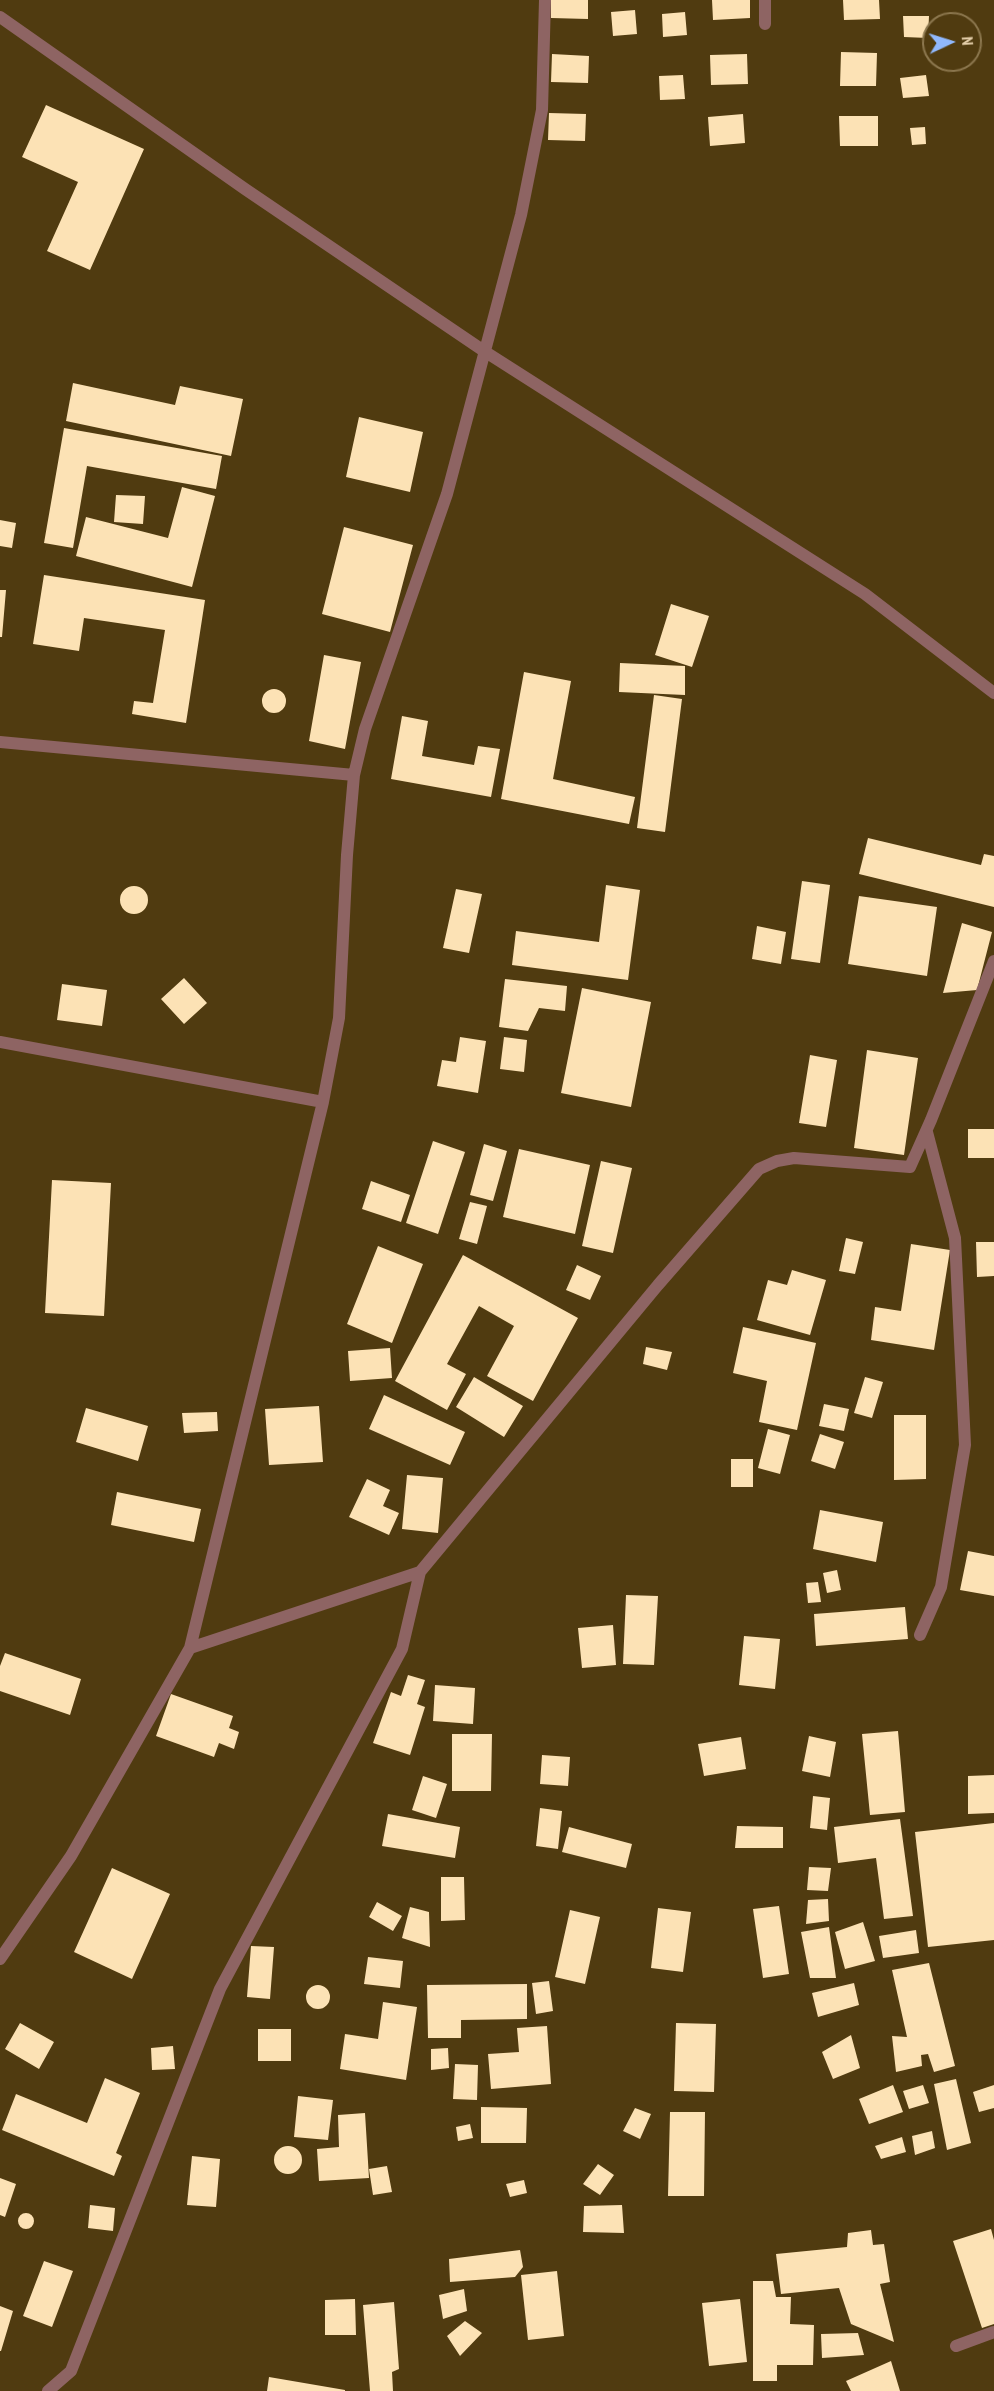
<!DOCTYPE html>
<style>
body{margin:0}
#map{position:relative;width:994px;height:2391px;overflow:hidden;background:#503b10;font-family:"PT Sans Narrow",sans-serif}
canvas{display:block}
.north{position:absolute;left:922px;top:12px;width:60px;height:60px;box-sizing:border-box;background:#503b10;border:2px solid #8c774e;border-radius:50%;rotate:86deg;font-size:16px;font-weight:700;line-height:24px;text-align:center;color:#e6d0ac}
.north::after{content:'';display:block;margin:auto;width:21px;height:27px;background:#90b8fd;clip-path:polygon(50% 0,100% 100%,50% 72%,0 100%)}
</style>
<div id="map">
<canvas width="994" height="2391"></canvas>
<div class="north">N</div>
</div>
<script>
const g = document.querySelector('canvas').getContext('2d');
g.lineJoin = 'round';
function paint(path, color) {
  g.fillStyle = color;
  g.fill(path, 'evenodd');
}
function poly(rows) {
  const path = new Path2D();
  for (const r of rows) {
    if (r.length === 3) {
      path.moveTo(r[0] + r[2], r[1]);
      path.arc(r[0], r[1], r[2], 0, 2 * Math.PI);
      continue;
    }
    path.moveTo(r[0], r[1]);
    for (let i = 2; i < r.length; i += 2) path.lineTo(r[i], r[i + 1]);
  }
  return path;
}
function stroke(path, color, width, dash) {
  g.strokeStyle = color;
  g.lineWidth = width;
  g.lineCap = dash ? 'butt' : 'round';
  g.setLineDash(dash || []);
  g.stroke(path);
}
paint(poly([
 [551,0,588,0,588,19,551,18],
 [712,0,750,0,750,18,713,20],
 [843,0,879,0,880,19,844,20],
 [635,10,637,34,613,36,611,12],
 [685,12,687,35,663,37,662,14],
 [903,16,929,16,928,38,904,37],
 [841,52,877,53,876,86,840,86],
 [552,54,589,56,588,83,551,82],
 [747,54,748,84,711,85,710,55],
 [683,75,685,99,660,100,659,76],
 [926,75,929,96,903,98,900,78],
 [46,105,144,149,90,270,47,251,78,182,22,157],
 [549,113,586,114,585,141,548,140],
 [743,114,745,143,710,146,708,117],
 [839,116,878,116,878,146,840,146],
 [925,127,926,144,912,145,910,128],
 [73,383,175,405,180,386,243,399,231,456,66,421],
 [359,417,423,432,410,492,346,477],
 [64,428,222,456,216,489,87,466,73,548,44,543],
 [182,487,215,496,192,587,76,556,86,517,168,538],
 [116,495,145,496,143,524,114,522],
 [0,520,16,523,12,548,0,546],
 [344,527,413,545,390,632,322,614],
 [44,575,205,600,186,723,132,714,134,701,153,703,165,630,84,618,79,651,33,644],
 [0,590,6,590,2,637,0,637],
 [671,604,709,616,692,667,655,655],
 [324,655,361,662,345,749,309,741],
 [620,663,685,666,685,695,619,692],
 [524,672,571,681,553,779,635,797,629,824,501,799],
 [274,701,12],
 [654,695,682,699,665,832,637,828],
 [402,716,428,721,422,756,474,765,478,746,500,749,491,797,391,779],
 [868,838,981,865,984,854,994,856,994,907,859,874],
 [802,881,830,885,820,963,791,959],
 [606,885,640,890,628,980,512,965,516,931,599,942],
 [134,900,14],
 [456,889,482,894,469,953,443,948],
 [859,896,937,907,927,976,848,964],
 [962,923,992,932,977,990,943,993],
 [757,926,786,932,781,964,752,959],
 [184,978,207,1003,184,1024,161,999],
 [505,979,567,986,565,1011,539,1008,528,1031,499,1027],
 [62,984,107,990,102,1026,57,1020],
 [582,988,651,1002,631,1107,561,1093],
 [460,1037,486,1041,478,1093,437,1086,442,1060,456,1062],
 [504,1037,527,1040,524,1072,500,1069],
 [867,1050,918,1058,904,1155,854,1148],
 [810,1055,837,1060,826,1127,799,1123],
 [968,1129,994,1129,994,1158,968,1158],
 [433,1141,465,1152,438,1234,406,1223],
 [484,1144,507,1151,493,1201,470,1195],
 [519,1149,590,1165,575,1234,503,1217],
 [601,1161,632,1168,613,1253,582,1246],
 [52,1180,111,1183,104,1316,45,1313],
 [371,1181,410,1195,401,1222,362,1209],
 [470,1202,487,1206,477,1244,459,1239],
 [846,1238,863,1242,855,1274,839,1271],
 [976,1242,994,1242,994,1276,977,1277],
 [911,1244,950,1250,934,1350,871,1340,875,1307,901,1311],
 [378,1246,423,1264,392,1343,347,1324],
 [463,1255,578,1318,533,1401,487,1376,514,1326,479,1306,447,1364,466,1374,447,1410,395,1381],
 [577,1265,601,1276,590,1300,566,1290],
 [792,1270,826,1280,810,1335,757,1320,768,1280,787,1285],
 [743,1327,816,1343,797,1430,759,1422,767,1381,733,1373],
 [646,1347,672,1352,667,1370,643,1364],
 [390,1348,392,1378,350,1381,348,1351],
 [474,1377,523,1406,504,1437,456,1407],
 [865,1377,883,1382,872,1418,854,1413],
 [384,1395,465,1432,450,1465,369,1429],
 [824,1404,849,1409,844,1431,819,1426],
 [319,1406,323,1462,269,1465,265,1409],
 [86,1408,148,1426,138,1461,76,1442],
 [217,1412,218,1431,184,1433,182,1413],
 [894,1415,926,1415,926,1479,894,1480],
 [768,1429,790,1435,780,1474,758,1468],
 [820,1434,844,1442,835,1469,811,1461],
 [731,1459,753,1459,753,1487,731,1487],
 [407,1475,443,1478,438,1533,402,1529],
 [367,1479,390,1490,383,1506,399,1513,389,1535,349,1517],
 [117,1492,201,1509,194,1542,111,1525],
 [820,1510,883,1522,876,1562,813,1549],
 [968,1551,994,1556,994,1596,960,1590],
 [837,1570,841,1590,827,1593,823,1573],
 [818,1582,821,1602,808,1603,806,1583],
 [626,1595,658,1596,654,1665,623,1664],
 [905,1607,908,1639,816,1646,814,1614],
 [613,1625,616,1665,582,1668,578,1628],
 [744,1636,780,1639,775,1689,739,1685],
 [5,1653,81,1679,70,1715,0,1691,0,1666],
 [408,1675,425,1680,417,1704,425,1707,410,1755,373,1743,391,1692,401,1696],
 [435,1685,475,1688,473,1724,433,1721],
 [171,1694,233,1716,229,1728,239,1732,234,1749,219,1743,214,1757,156,1736],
 [898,1731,905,1812,870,1815,862,1734],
 [452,1734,492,1734,491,1791,452,1791],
 [809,1736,836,1742,830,1777,802,1771],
 [741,1737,746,1769,704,1776,698,1744],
 [542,1755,570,1757,568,1786,540,1784],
 [994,1775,994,1813,968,1814,968,1776],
 [423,1776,447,1784,436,1818,412,1810],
 [813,1796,830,1798,827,1830,810,1828],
 [540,1808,562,1811,558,1849,536,1846],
 [388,1814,460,1827,455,1858,382,1846],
 [900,1819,913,1916,884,1919,876,1858,838,1863,834,1827],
 [994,1823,994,1940,928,1947,915,1832],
 [737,1826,783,1827,783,1848,735,1848],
 [569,1827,632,1844,626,1868,562,1852],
 [809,1867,831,1868,828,1891,807,1890],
 [112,1868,170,1894,132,1979,74,1952],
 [441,1877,464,1877,465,1920,441,1921],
 [828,1899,829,1921,806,1924,808,1900],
 [377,1902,402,1916,393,1931,369,1917],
 [779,1906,789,1974,763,1978,753,1909],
 [410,1907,429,1912,430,1947,402,1938],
 [658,1908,691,1912,683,1972,651,1968],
 [570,1910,600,1917,585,1984,555,1977],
 [863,1922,875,1961,845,1969,835,1932],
 [829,1927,836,1978,810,1978,801,1932],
 [916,1930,919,1953,883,1958,879,1936],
 [251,1946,274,1947,270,1999,247,1997],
 [368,1957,403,1961,400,1988,364,1984],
 [929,1963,955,2066,934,2072,928,2054,921,2055,922,2066,896,2072,892,2036,907,2037,892,1970],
 [549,1981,553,2011,536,2014,532,1983],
 [854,1983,859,2005,818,2017,812,1993],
 [527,1984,527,2019,461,2020,461,2038,428,2038,427,1985],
 [318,1997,12],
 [383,2002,417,2007,406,2080,340,2069,345,2034,378,2039],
 [20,2023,54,2042,39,2069,5,2049],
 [676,2023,716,2024,714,2092,674,2091],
 [547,2026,551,2084,491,2089,488,2054,519,2052,517,2028],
 [258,2029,291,2029,291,2061,258,2061],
 [851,2035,860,2068,833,2079,822,2052],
 [173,2046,175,2069,152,2070,151,2048],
 [448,2048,449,2068,431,2070,431,2049],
 [455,2064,478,2065,477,2100,453,2099],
 [105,2078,140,2093,116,2153,122,2156,114,2176,2,2130,16,2094,87,2123],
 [956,2079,971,2143,947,2150,934,2084],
 [893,2085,903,2112,869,2124,859,2099],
 [923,2085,929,2103,909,2109,903,2091],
 [994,2085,994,2108,979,2112,973,2092],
 [298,2096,333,2100,328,2140,294,2137],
 [481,2107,527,2108,526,2143,481,2143],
 [635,2108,651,2114,640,2139,623,2131],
 [670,2112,705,2112,704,2196,668,2196],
 [365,2113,369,2178,319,2181,317,2149,339,2147,338,2115],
 [470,2124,473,2138,458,2141,456,2127],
 [932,2131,935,2148,915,2155,912,2136],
 [902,2137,906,2152,881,2159,875,2146],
 [288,2160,14],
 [192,2156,220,2159,216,2207,187,2205],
 [598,2164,614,2175,600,2195,583,2184],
 [387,2166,392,2192,373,2195,369,2169],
 [0,2178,16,2184,5,2217,0,2215],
 [524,2180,527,2193,510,2197,506,2184],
 [90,2205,115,2208,113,2231,88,2228],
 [622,2205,624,2233,583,2232,584,2206],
 [26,2221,8],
 [991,2229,994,2240,994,2324,982,2328,953,2241],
 [871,2230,873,2245,884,2244,890,2282,880,2284,894,2342,851,2324,839,2288,781,2294,776,2254,847,2247,848,2233],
 [520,2250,523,2267,515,2277,450,2282,449,2259],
 [44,2261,73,2271,52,2327,23,2316],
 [557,2271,564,2336,528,2340,521,2275],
 [753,2281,773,2281,776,2297,791,2297,790,2324,814,2325,813,2365,777,2365,777,2381,753,2381],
 [464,2289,467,2311,443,2319,439,2295],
 [355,2299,356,2335,325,2335,325,2300],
 [740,2299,747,2362,709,2366,702,2303],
 [394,2302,399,2369,392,2372,393,2391,370,2391,363,2305],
 [0,2306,13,2311,1,2351,0,2351],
 [465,2321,482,2333,460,2356,447,2336],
 [858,2333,864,2355,822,2358,821,2334],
 [891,2361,900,2391,851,2391,846,2381],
 [269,2377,345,2390,345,2391,267,2391]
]), '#fce2b5');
stroke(poly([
 [0,17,245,189,484,351,865,594,994,693],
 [765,24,765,0],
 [0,742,354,775],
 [0,1042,323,1102],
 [920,1635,941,1587,965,1445,955,1238,927,1132],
 [190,1648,323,1102,339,1018,347,855,354,775,365,729,447,494,521,215,542,110,545,0],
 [0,1959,71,1856,190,1648,420,1572],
 [956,2346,994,2332],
 [48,2391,71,2371,220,1989,402,1649,420,1572,658,1285,759,1169,777,1161,794,1158,910,1167,931,1120,994,961]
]), '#8e6463', 12);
</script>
